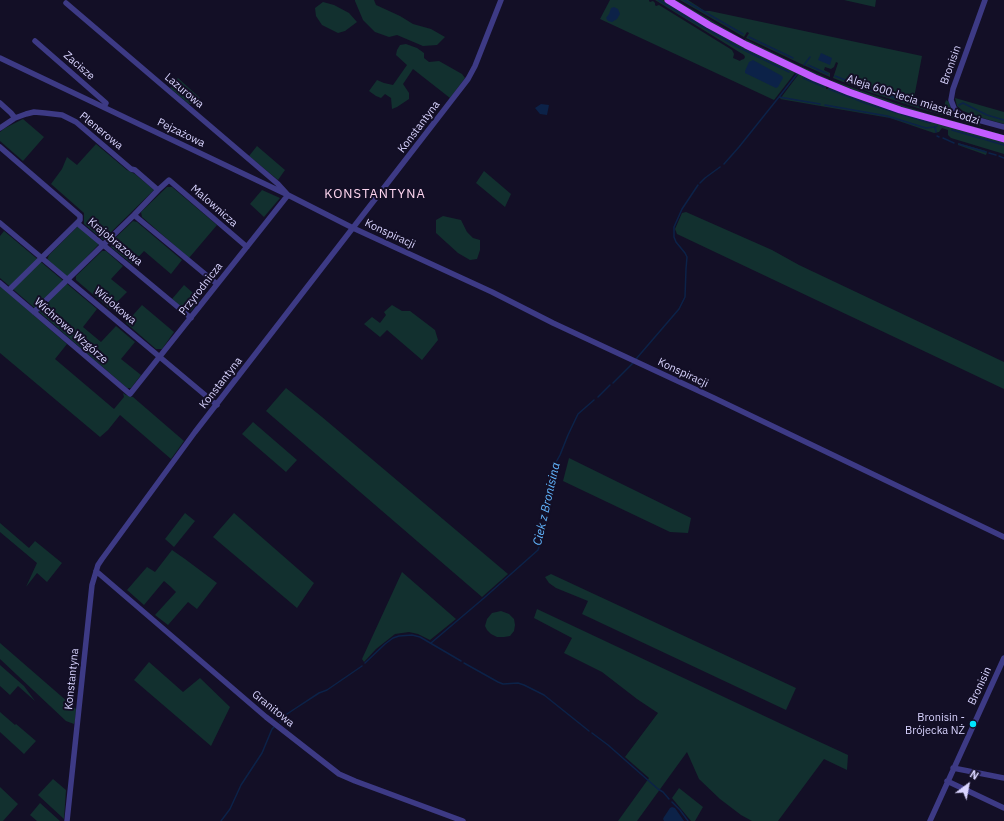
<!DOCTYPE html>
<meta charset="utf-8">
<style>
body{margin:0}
#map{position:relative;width:1004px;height:821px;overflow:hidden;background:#130f26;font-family:"IBM Plex Sans",sans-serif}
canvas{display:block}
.north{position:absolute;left:948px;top:765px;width:40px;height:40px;-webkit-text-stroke:3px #130f26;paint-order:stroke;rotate:32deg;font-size:11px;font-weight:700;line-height:16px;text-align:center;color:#d9d4ff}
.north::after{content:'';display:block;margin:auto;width:14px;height:18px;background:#d9d4ff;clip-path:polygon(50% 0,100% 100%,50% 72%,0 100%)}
</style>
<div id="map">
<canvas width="1004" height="821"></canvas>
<div class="north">N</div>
</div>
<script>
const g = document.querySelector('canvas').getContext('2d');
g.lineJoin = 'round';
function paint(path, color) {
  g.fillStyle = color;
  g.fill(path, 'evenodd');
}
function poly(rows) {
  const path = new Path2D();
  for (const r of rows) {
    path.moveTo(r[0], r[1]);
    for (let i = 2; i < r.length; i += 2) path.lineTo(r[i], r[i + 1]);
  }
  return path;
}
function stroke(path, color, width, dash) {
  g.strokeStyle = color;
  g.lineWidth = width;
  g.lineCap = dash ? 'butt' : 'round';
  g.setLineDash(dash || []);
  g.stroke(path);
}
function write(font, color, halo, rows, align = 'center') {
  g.font = font + ' "IBM Plex Sans",sans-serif';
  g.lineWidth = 4;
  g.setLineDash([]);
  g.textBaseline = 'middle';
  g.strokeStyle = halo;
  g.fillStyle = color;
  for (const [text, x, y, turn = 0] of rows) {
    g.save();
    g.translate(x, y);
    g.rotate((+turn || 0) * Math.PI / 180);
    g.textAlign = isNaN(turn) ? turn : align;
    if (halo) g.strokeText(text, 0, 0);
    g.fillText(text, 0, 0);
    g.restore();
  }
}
paint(poly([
 [355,0,374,0,376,5,400,16,413,24,431,29,445,37,437,45,423,46,397,35,389,37,375,32,363,20,355,1],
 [610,0,649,0,649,1,650,2,653,1,655,3,655,5,656,6,659,5,732,50,734,54,733,58,740,61,741,60,744,59,745,57,744,55,655,0,663,0,670,5,825,85,826,87,826,89,827,89,830,87,1004,142,1004,154,951,138,948,135,948,130,942,128,939,132,934,133,890,118,780,99,798,75,795,73,774,100,600,19],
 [674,0,676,0,743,39,742,39,703,18],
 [680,0,688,0,705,11,710,11,922,56,913,103,943,109,946,100,949,102,952,111,957,116,965,119,977,122,979,123,981,126,918,108,869,92,833,78,838,63,836,62,834,67,831,69,825,67,824,70,830,73,830,77,799,63,755,42,746,38,749,33,747,32,744,37],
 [844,0,876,0,875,7],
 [323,2,334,5,349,13,357,22,345,31,338,33,322,25,316,16,315,8],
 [745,39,798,65,829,79,828,80,807,71,745,41],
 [406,44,417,48,424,53,424,58,429,62,439,61,462,74,465,78,450,98,413,69,403,84,409,93,409,99,397,107,392,109,391,98,385,94,381,98,376,96,369,91,377,80,384,83,393,85,407,65,396,55,397,50,400,45],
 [178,78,200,98,194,104,189,104,170,88],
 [831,80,898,104,929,114,1004,135,1004,136,904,108,858,92,832,81],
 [955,98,1004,112,1004,124,979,117,963,111,957,106],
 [23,119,44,137,23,161,0,141,0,132,5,128],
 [958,143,986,151,987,152,986,155,958,145],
 [96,144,127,170,135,174,154,190,103,240,84,224,84,213,51,184,62,169,67,157,77,165],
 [257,146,285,170,278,180,249,156],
 [484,171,511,194,505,207,476,183],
 [167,187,172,187,217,225,189,258,142,217,141,212],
 [262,190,280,198,264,217,250,204],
 [686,212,772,250,799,265,1004,362,1004,389,677,234,675,229,682,213],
 [443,216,461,220,467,232,473,238,480,240,480,250,477,259,470,260,458,253,436,233,436,220],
 [133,221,137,222,182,260,171,274,144,251,132,264,111,247,111,242],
 [78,226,99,244,68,277,47,260,49,255],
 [4,231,97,309,83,327,101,342,116,326,135,342,121,359,141,375,131,388,127,388,0,278,0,236],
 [102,251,106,251,123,266,111,279,127,292,110,309,76,280,76,276],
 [184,285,200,299,191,311,186,311,172,299],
 [0,286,67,344,55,359,114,409,124,397,123,393,126,395,133,397,184,441,171,459,120,415,108,430,100,437,0,353],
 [142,305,174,332,162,349,156,349,126,323],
 [392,305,402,311,410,311,435,330,438,340,422,360,387,330,380,337,364,324,372,317,380,323,386,315,384,312],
 [286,388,322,417,508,574,482,597,266,411],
 [253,422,297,460,286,472,242,434],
 [569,458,691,518,688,533,670,532,563,481],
 [185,513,195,521,174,547,165,539],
 [234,513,314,583,297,608,213,537],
 [0,523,29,548,35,541,62,563,47,582,37,573,26,587,37,563,0,532],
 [172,550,185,559,217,583,197,609,188,602,168,625,155,615,176,592,171,587,164,581,144,605,127,590,147,567,155,572],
 [402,572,456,619,430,640,418,634,409,632,395,634,376,649,364,662,362,659],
 [551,574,796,688,786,710,582,614,588,601,556,588,549,583,545,577],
 [537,609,809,737,848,755,847,770,824,759,778,821,752,821,741,815,720,799,699,779,687,752,637,821,618,821,649,778,625,757,658,713,637,699,602,672,564,653,572,638,534,618],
 [501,611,509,614,514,619,515,625,514,631,510,636,504,637,497,637,491,634,487,630,485,626,487,619,492,613],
 [0,643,76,709,75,721,74,724,66,721,0,659],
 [149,662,183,692,200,678,230,707,211,746,134,680],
 [0,665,24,686,35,701,18,686,10,695,0,686],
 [0,712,15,725,16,724,36,741,24,754,0,732],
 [53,779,66,790,64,819,38,795],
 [0,787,18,804,3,821,0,821],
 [679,788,703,807,695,821,691,821,672,798],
 [40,803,60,821,37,821,30,815]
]), '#12302f');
paint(poly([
 [614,7,618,9,620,14,617,19,612,22,608,21,606,18,609,14,611,8],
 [821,53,832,58,830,65,818,60],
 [753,60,782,76,783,78,778,87,776,88,745,73,745,71,749,62],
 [541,104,549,105,547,115,540,114,535,108],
 [672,807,675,808,684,821,664,821,663,819,664,817,670,808]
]), '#0c2248');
stroke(poly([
 [659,0,686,17,736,46,789,72],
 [684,0,743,34],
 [749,37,793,58],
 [804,65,810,57],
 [808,65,828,74],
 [835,76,871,90,935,111],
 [803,78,824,87],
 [829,89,865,103,930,123],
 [779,97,797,74],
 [825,105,887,116,926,128,934,127,937,126],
 [959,105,963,103,987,115,1004,120],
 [948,115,950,113],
 [935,127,936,132],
 [952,130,1004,145],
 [937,136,939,137],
 [943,138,954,143],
 [959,144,986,152],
 [989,153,996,155],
 [999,156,1004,158],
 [724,164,739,147,779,97,820,104],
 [700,183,705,178,720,167],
 [636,359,679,309,685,297,686,269,687,257,685,253,676,242,674,237,674,227,682,209,698,185],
 [613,383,633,363],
 [598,397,610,385],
 [431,643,484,598,538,550,541,541,554,466,560,455,568,435,578,414,594,400],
 [365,663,385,644,393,638,399,636,412,635,420,637,461,661],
 [464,663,498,682,503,684,518,683,524,685,544,695,589,731],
 [280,722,287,714,293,710,319,693,327,690,362,666],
 [592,733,608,745,658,789,663,792,669,799],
 [672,802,680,810,688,821],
 [221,821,230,809,241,785,262,753,272,729,274,727]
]), '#0c2248', 1.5);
stroke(poly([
 [985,0,953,89,951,100,954,108,960,115,1004,127],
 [35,41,106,103,104,107],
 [0,58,288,195,353,228,492,292,553,323,714,398,1004,537],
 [0,103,11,113,15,118],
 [0,128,15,118,26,114,34,112,45,113,62,115,76,122,131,169,135,170,158,190],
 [0,147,80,216,80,220,77,223,191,318],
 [134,215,217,284],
 [0,223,217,405],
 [0,283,130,394,288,195,278,184,66,3],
 [9,290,77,223],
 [34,312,134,215,158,190,169,180,247,247],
 [96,571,266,717,339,774,355,781,463,821],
 [953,768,1004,778],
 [947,781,1004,808],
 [67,821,92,585,98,565,102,559,195,432,468,79,475,66,501,0],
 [930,821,1004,658]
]), '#3d3a85', 5.5);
stroke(poly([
 [668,0,709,25,746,45,815,78,849,92,900,110,1004,139]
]), '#c25bff', 7);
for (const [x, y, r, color] of [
 [973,724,4,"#00e5ff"]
]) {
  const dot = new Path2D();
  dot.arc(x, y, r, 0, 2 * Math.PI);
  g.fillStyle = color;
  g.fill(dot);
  stroke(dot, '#130f26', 1.5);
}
write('11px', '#d9d4ff', '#130f26', [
 ["Bronisin",951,65,-70],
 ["Zacisze",79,66,41],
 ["Lazurowa",184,91,40],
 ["Aleja 600-lecia miasta Łodzi",913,100,18],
 ["Konstantyna",419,127,-53],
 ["Plenerowa",101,131,39],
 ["Pejzażowa",181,133,26],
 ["Malownicza",214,206,41],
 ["Konspiracji",390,234,25],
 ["Krajobrazowa",115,242,40],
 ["Przyrodnicza",201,289,-52],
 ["Widokowa",115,306,40],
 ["Wichrowe Wzgórze",71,331,41],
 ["Konspiracji",683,373,25],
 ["Konstantyna",221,383,-52],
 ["Konstantyna",72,679,-84],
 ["Bronisin",980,686,-65],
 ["Granitowa",273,709,39]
]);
write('11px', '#d9d4ff', '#130f26', [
 ["Bronisin -",965,718],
 ["Brójecka NŻ",965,731]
], 'right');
write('italic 12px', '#62b6ff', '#130f26', [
 ["Ciek z Bronisina",547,504,-77]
]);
g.letterSpacing = '1px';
write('13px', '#ffd6f0', '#130f26', [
 ["KONSTANTYNA",375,194]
]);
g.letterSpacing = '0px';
</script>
